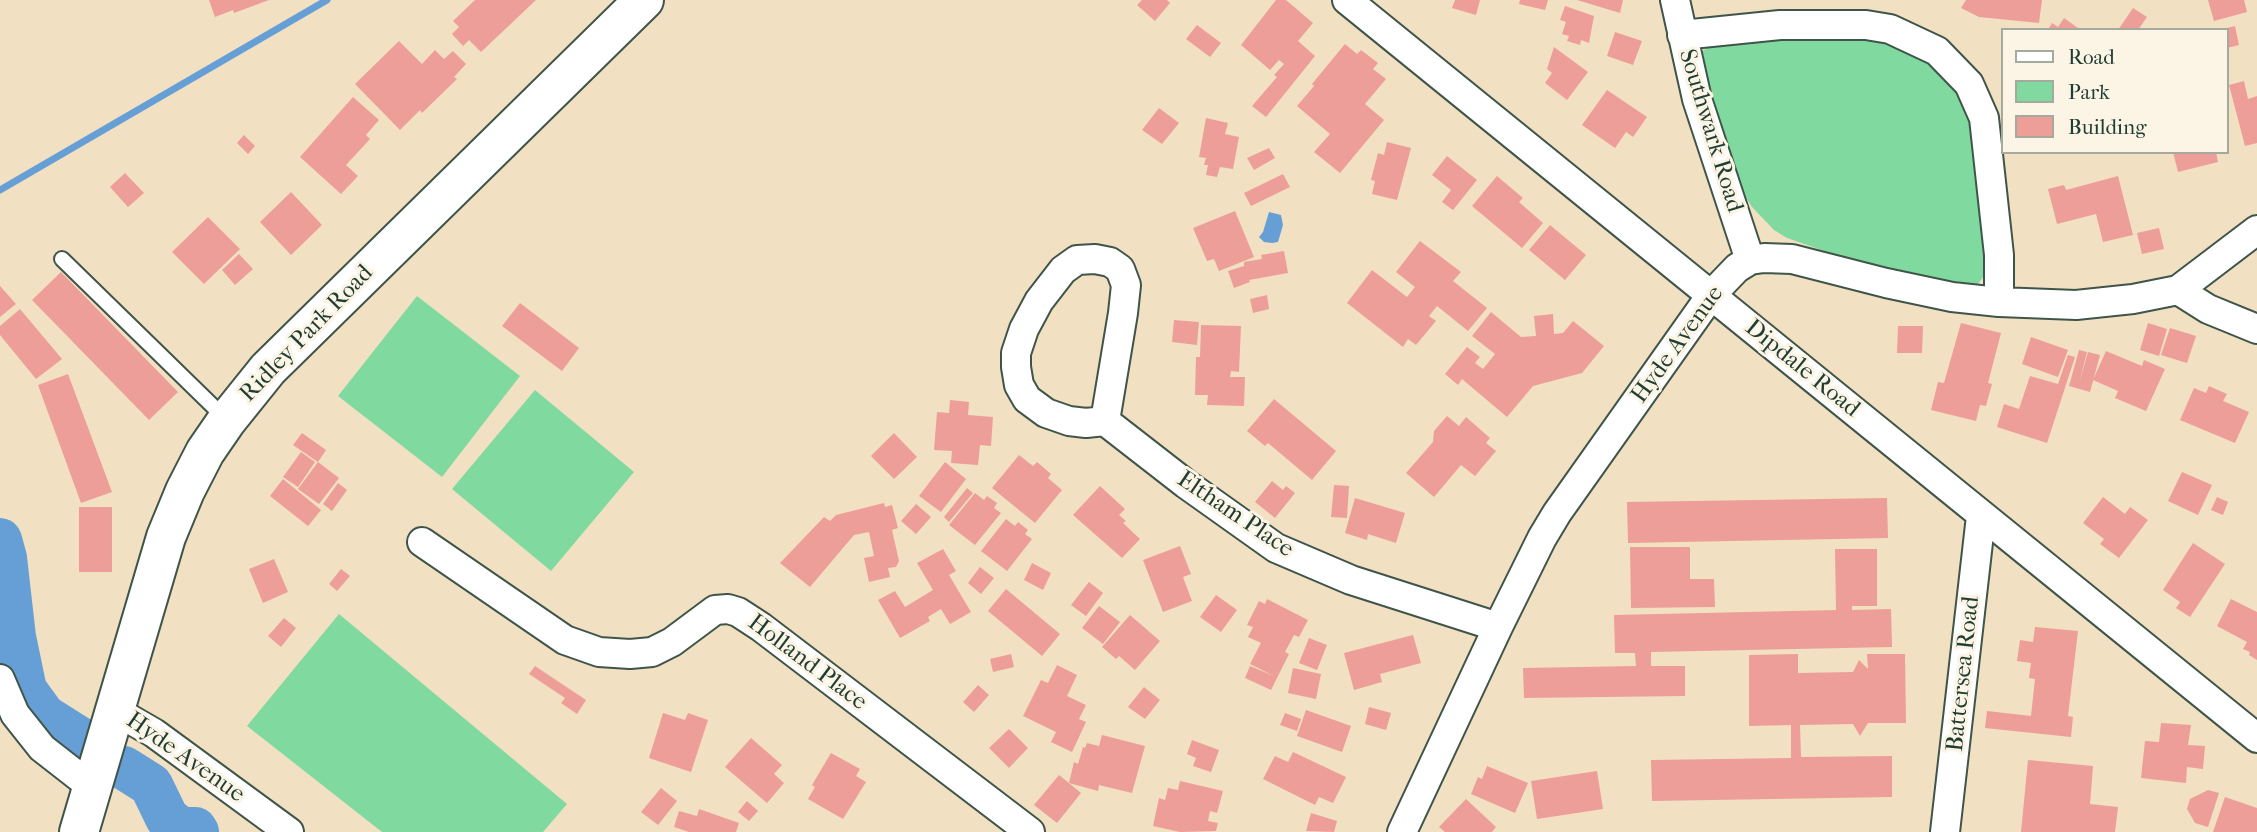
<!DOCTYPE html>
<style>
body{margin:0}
#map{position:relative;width:2257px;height:832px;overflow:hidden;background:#f2e0c2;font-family:"IM FELL French Canon",serif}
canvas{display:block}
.legend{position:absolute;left:2001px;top:28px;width:228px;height:126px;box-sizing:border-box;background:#fcf5e5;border:2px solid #a4ab9e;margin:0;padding:9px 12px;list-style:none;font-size:21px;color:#1f3d34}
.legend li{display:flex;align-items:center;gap:14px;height:35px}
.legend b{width:35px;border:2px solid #a4ab9e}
</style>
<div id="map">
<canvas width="2257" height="832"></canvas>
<ul class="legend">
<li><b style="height:9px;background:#fff"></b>Road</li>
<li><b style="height:19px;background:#80daa0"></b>Park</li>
<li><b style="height:19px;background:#ed9e99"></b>Building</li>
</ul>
</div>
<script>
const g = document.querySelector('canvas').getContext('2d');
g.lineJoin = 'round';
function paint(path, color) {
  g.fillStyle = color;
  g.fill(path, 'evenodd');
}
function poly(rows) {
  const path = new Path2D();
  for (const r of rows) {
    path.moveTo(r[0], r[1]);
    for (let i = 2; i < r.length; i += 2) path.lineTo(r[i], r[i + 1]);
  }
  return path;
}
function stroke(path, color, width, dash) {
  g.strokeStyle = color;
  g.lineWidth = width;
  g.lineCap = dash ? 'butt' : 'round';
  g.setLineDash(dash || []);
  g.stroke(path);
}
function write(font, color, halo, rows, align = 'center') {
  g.font = font + ' "IM FELL French Canon",serif';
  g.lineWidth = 6;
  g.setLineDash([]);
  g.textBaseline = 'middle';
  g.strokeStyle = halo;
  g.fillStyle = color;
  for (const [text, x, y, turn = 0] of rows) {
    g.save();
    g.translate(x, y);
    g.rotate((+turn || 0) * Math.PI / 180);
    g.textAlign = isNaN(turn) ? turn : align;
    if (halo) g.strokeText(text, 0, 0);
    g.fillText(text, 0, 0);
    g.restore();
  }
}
paint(poly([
 [1880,34,1936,61,1969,108,1989,270,1977,285,1965,286,1928,278,1833,254,1787,238,1774,230,1752,207,1736,182,1717,134,1700,53,1711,45,1743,36],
 [417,296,520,376,442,477,338,396],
 [535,390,634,472,551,571,452,489],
 [339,614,567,804,543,832,382,832,247,726]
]), '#80daa0');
paint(poly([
 [1269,212,1281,215,1283,225,1278,242,1272,243,1264,242,1259,237,1263,232]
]), '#669fd5');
stroke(poly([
 [0,190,327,0]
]), '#669fd5', 7);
stroke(poly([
 [0,540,5,558,14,637,25,690,44,716,82,740],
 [124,768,151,785,167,818,181,829,195,829,197,832]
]), '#669fd5', 44);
paint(poly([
 [209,0,269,0,234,13,233,10,215,17],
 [475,0,536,0,481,52,469,40,463,46,452,34,459,27,453,21],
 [1142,0,1167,0,1170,3,1155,21,1137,5],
 [1276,0,1286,0,1313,23,1298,41,1315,56,1266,117,1252,106,1277,77,1274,75,1284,64,1279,60,1270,70,1241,45],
 [1455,0,1480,0,1476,15,1452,8],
 [1520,0,1548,0,1545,10,1519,4],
 [1577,0,1623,0,1620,13],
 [1966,0,2042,0,2039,23,1979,17,1961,8],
 [2208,0,2244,0,2247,12,2214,21],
 [1565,6,1594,16,1589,43,1581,40,1580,45,1567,41,1569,36,1562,34,1566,22,1560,20],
 [2133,8,2147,17,2138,30,2118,30],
 [2064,18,2078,28,2077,30,2048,30,2052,23,2058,27],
 [1197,25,1221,43,1210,57,1186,39],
 [2235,26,2239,45,2227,48,2227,28],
 [1615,32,1642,41,1633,65,1607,56],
 [399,41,422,64,435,50,444,59,453,51,466,64,454,77,457,79,422,113,420,110,400,130,355,84],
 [1345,44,1357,54,1361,50,1378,63,1373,69,1386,79,1365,104,1384,120,1340,173,1314,152,1330,134,1297,106,1314,86,1312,84],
 [1554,47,1588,72,1567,100,1545,83,1552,73,1547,69],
 [2244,81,2248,99,2257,96,2257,143,2245,146,2229,85],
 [1607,90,1647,117,1633,137,1626,132,1615,148,1582,125],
 [353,97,379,120,366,135,370,139,346,165,358,176,341,194,300,157],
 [1159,108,1179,123,1162,144,1142,130],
 [1206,118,1228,123,1225,134,1239,137,1233,169,1220,167,1217,177,1206,175,1208,165,1204,165,1206,158,1199,157],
 [244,135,255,146,248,154,237,143],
 [1387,142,1411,148,1397,200,1372,194,1375,181,1371,180,1378,153,1384,155],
 [1269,148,1275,158,1254,170,1247,158],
 [2173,152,2216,152,2218,162,2178,172],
 [1447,156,1477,180,1453,210,1442,202,1451,190,1432,175],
 [125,173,144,193,128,207,110,187],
 [1283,174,1290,187,1251,206,1244,193],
 [1497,176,1523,198,1519,202,1543,223,1522,248,1472,206],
 [2118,176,2133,235,2103,242,2096,214,2057,224,2048,189,2064,185,2066,190],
 [291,192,322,225,291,255,260,222],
 [1235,211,1254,257,1219,271,1214,259,1207,261,1193,228],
 [208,217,240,249,204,284,172,252],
 [1550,225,1586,255,1565,280,1529,250],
 [2159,228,2164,249,2142,254,2137,233],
 [1420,241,1461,272,1453,281,1487,308,1468,331,1437,306,1429,316,1436,321,1416,345,1408,339,1403,347,1347,303,1372,270,1407,297,1415,287,1396,272],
 [1284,251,1288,273,1249,280,1250,282,1234,288,1228,271,1244,266,1244,262,1262,259,1261,255],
 [239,254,253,269,235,285,222,270],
 [61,272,178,392,149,420,32,300],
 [0,286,16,304,0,317],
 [1267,295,1269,309,1253,313,1250,299],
 [520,303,579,348,562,371,502,326],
 [20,309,62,359,36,379,0,335,0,326],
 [1491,312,1521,337,1536,336,1534,316,1553,314,1554,334,1563,333,1573,321,1604,346,1582,373,1533,386,1507,417,1462,379,1458,385,1445,374,1467,347,1480,357,1475,363,1483,369,1495,354,1472,336],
 [1174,320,1199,322,1197,345,1172,342],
 [1961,323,2001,333,1988,383,1992,384,1986,406,1980,405,1976,421,1931,410,1938,382,1944,383],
 [2148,323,2167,329,2159,356,2140,350],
 [1201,325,1241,326,1239,372,1231,371,1230,377,1245,377,1244,406,1207,405,1208,395,1195,395,1196,357,1200,357],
 [1898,326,1923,326,1922,353,1897,353],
 [2170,328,2196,336,2187,363,2161,355],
 [2031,337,2068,350,2058,377,2022,364],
 [2079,350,2087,352,2079,384,2088,352,2100,355,2090,392,2069,386],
 [2106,351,2142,366,2144,360,2165,369,2146,411,2115,398,2118,391,2093,380],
 [2068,355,2075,357,2047,443,1997,427,2004,404,2019,409,2030,376,2058,384],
 [68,374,112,492,81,503,38,385],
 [2209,386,2227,394,2223,401,2249,412,2235,443,2180,420,2194,388,2206,393],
 [1274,399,1336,451,1312,480,1268,443,1265,446,1247,431],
 [950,400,969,402,968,415,993,417,991,446,980,445,978,465,951,463,952,451,934,450,937,412,949,413],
 [1447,416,1459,426,1466,417,1490,438,1486,443,1496,451,1475,476,1461,465,1434,497,1406,473,1433,442,1434,431],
 [302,433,326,450,318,462,293,445],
 [894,433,917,457,894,479,871,456],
 [301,452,315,462,298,487,283,477],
 [1019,455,1033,466,1037,462,1051,474,1048,478,1062,490,1035,523,992,488],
 [318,462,339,478,319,504,298,489],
 [945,462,966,479,941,512,919,496],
 [2182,472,2212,485,2198,515,2168,501],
 [283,479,321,510,308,526,270,496],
 [1272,481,1283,490,1286,486,1295,493,1275,518,1255,502],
 [338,483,347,490,332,511,323,504],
 [1334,485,1349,486,1347,518,1331,517],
 [1100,486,1125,509,1119,515,1126,521,1123,523,1140,539,1122,558,1073,515],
 [967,488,973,493,949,522,944,517],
 [975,493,984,500,987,496,997,503,994,508,1001,513,975,545,949,525],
 [2103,497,2125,514,2130,507,2148,520,2119,558,2100,544,2104,539,2083,523],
 [2217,497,2228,502,2223,515,2211,510],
 [1355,498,1405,513,1396,543,1368,534,1367,540,1345,533],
 [1887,498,1888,538,1628,543,1627,502],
 [884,503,885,507,892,505,898,528,892,530,899,561,896,567,888,568,890,577,869,582,864,558,874,556,869,532,854,535,810,587,780,563,824,517,830,521,836,515],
 [916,504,931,517,916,534,901,521],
 [79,507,112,507,112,572,79,572],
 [1006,519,1015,526,1018,522,1028,530,1025,534,1032,539,1007,571,981,551],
 [2193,543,2225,564,2190,617,2176,608,2180,602,2163,590],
 [1180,546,1191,574,1183,577,1192,601,1163,612,1143,560],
 [1630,547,1690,547,1690,579,1714,579,1715,607,1631,608],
 [943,549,956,571,949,575,971,612,950,624,941,609,928,617,930,621,900,638,878,600,895,591,905,607,933,590,917,563],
 [1835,549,1877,549,1877,606,1852,606,1852,610,1891,609,1892,647,1651,652,1651,666,1685,666,1685,696,1524,698,1523,668,1636,666,1635,653,1615,653,1614,615,1836,610],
 [274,559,288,592,263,603,249,569],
 [1032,563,1051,573,1043,590,1024,580],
 [980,567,994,578,981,594,968,583],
 [341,569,350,576,337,591,329,584],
 [1089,582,1103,593,1086,616,1071,605],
 [1006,589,1060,634,1042,656,988,611],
 [1216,595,1237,610,1221,632,1200,617],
 [1267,599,1308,620,1299,637,1294,635,1285,652,1289,654,1271,690,1245,678,1250,666,1274,676,1250,664,1261,643,1248,637,1253,627,1247,625,1259,601,1265,604],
 [2231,599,2257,612,2257,660,2249,655,2250,652,2243,649,2247,642,2217,626],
 [1099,606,1120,622,1103,644,1082,628],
 [1130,615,1160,641,1135,670,1119,656,1116,659,1102,647],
 [284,618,296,628,281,647,268,636],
 [2035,627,2078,631,2068,716,2073,717,2071,737,1985,728,1987,711,2031,716,2035,679,2029,678,2031,663,2017,661,2020,640,2033,642],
 [1413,635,1421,663,1380,674,1382,682,1354,690,1344,653],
 [1309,638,1327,645,1317,670,1299,663],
 [1011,654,1014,667,993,672,990,659],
 [1798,654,1798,673,1853,672,1859,660,1868,669,1867,654,1905,654,1906,723,1868,723,1860,736,1853,724,1800,725,1801,757,1892,756,1892,797,1652,801,1651,760,1791,758,1791,725,1749,726,1749,655],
 [1057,665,1077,675,1067,696,1086,705,1079,719,1086,722,1072,752,1051,742,1056,732,1023,716,1041,680,1048,683],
 [535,666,586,700,577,714,561,703,565,698,529,674],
 [1293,668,1321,674,1316,699,1288,693],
 [978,685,989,695,974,712,963,702],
 [1144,687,1160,700,1145,719,1128,707],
 [1369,707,1391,713,1386,730,1365,724],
 [1306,710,1351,726,1342,752,1297,736],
 [663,713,685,720,688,713,708,720,691,772,649,758],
 [1285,713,1301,719,1297,731,1280,725],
 [2161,723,2191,725,2188,745,2205,746,2203,769,2187,767,2186,783,2141,778,2145,741,2159,742],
 [1009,729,1028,748,1009,768,989,748],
 [1102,735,1145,746,1132,793,1099,785,1098,791,1069,783,1074,762,1078,764,1083,747,1085,748,1087,743,1099,746],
 [751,738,782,765,774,774,784,783,767,803,725,767],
 [1192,740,1219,750,1211,772,1193,766,1196,758,1187,754],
 [1293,752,1346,777,1333,803,1319,797,1315,805,1263,779,1275,756,1288,762],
 [831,753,860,769,856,776,866,782,843,819,808,799,815,787,812,785],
 [2028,760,2093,766,2090,804,2118,807,2115,832,2021,832],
 [1487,766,1528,783,1515,813,1471,794,1478,777,1482,779],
 [1597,771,1603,809,1537,819,1531,781],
 [1059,775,1081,793,1057,823,1034,805],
 [1180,781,1223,791,1217,813,1210,811,1208,821,1218,823,1216,831,1180,832,1153,826,1159,798,1165,800,1168,788,1178,790],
 [661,788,677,801,658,825,641,812],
 [2208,790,2219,793,2208,827,2195,823,2187,809,2190,799],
 [2225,797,2257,808,2257,832,2213,832],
 [1466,799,1496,827,1492,832,1445,832,1439,827],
 [747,801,758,811,749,821,738,812],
 [699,809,739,823,736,832,689,832,674,827,679,811,697,816],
 [1311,813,1337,821,1334,832,1306,831]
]), '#ed9e99');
const lane = poly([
 [62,259,226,419]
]);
const street = poly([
 [1347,0,2257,738],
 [1675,0,1697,99,1750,260],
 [1682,35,1780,25,1866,25,1890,29,1937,51,1969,84,1984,118,1999,255,1999,302],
 [1095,259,1110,262,1120,269,1126,285,1123,313,1105,421,1086,423,1069,421,1046,413,1027,399,1019,385,1016,367,1016,353,1024,329,1039,301,1063,270,1077,260,1095,259],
 [2178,290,2208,309,2257,329],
 [1105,421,1186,484,1276,548,1351,580,1498,627],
 [422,542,565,640,599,652,630,654,652,652,672,642,715,610,728,609,738,612,761,627,1030,832],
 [0,679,15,714,42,748,92,787],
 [114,710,154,733,289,832],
 [1402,832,1498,627,1542,538,1557,513,1712,294,1737,268,1750,260,1764,258,1792,259,1886,283,1952,297,1999,302,2076,305,2133,299,2178,290,2257,230],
 [1945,832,1981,516]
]);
const secondary = poly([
 [79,832,166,537,185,491,205,452,227,420,268,369,644,0]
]);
stroke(lane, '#3f5549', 18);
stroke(street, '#3f5549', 32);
stroke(secondary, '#3f5549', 42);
stroke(lane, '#fff', 14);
stroke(street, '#fff', 28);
stroke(secondary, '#fff', 38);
write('24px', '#1f3d34', '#fcf5e5', [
 ["Southwark Road",1710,131,73],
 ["Ridley Park Road",307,334,-46],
 ["Hyde Avenue",1678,345,-54],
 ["Dipdale Road",1802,369,39],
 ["Eltham Place",1235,515,34],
 ["Holland Place",807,663,37],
 ["Battersea Road",1964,674,-84],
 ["Hyde Avenue",185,758,35]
]);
</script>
